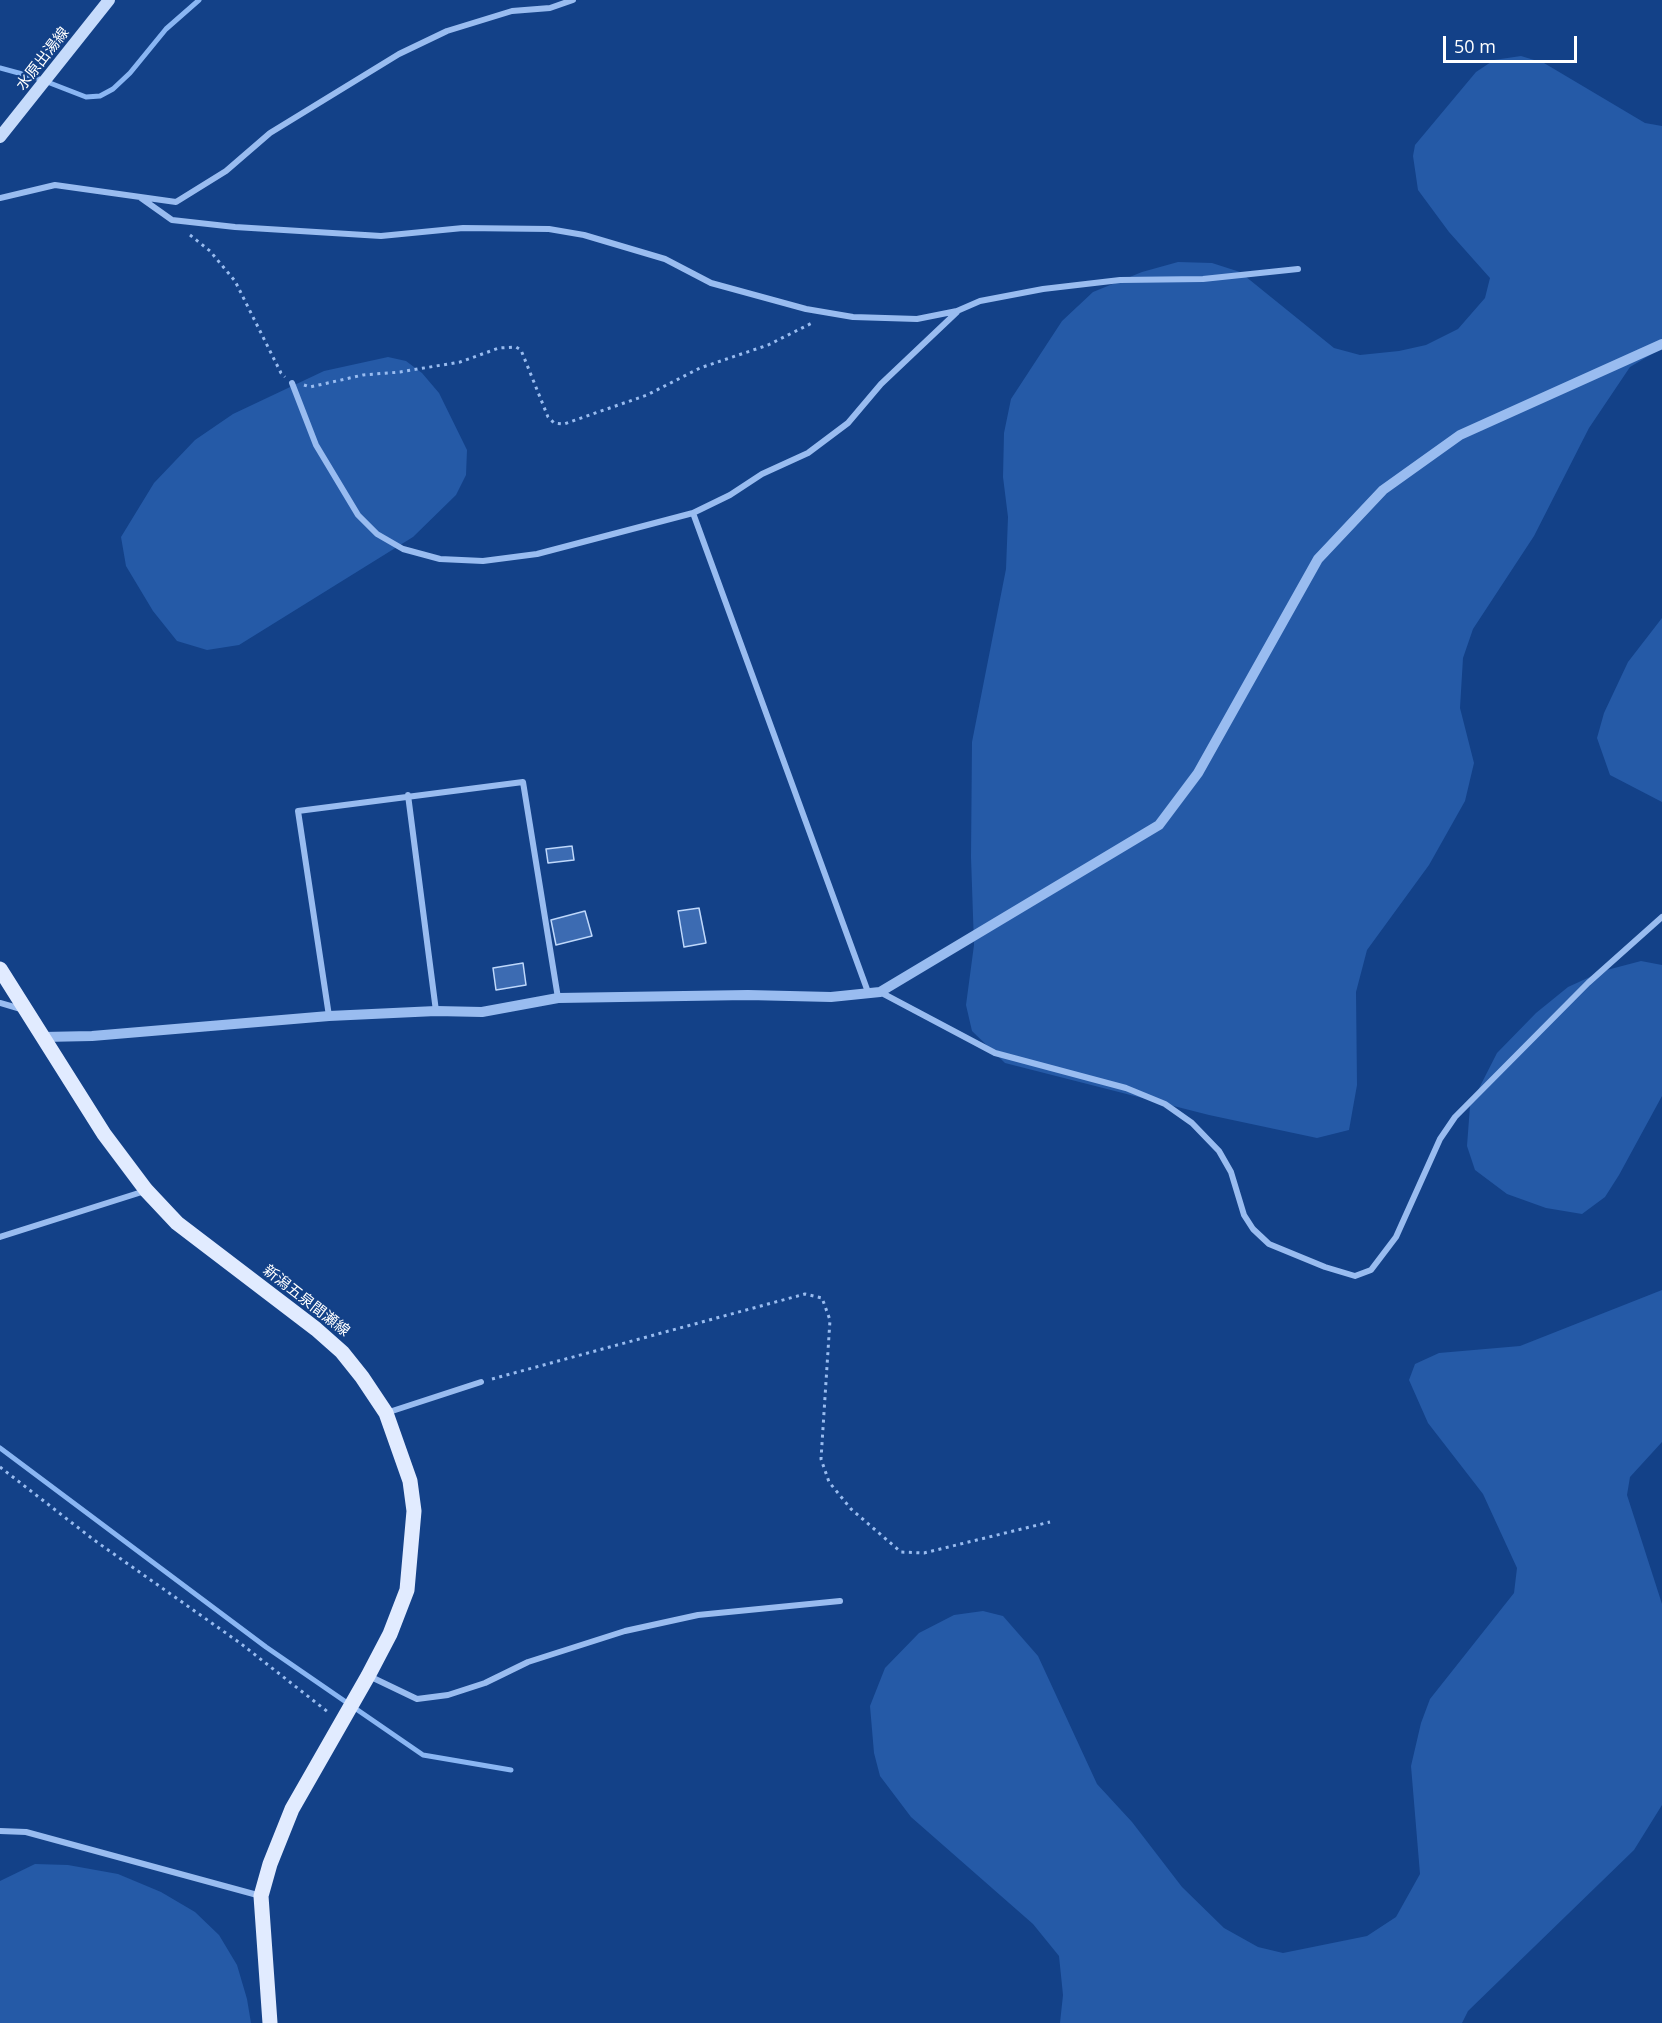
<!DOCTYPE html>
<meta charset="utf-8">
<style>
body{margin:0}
#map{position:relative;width:1662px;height:2023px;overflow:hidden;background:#134188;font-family:"Open Sans",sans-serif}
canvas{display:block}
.scale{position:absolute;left:1443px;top:36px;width:134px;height:27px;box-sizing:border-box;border:3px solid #fff;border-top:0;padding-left:8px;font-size:18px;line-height:21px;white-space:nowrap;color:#fff;-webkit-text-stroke:4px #134188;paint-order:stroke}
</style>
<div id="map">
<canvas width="1662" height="2023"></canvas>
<div class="scale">50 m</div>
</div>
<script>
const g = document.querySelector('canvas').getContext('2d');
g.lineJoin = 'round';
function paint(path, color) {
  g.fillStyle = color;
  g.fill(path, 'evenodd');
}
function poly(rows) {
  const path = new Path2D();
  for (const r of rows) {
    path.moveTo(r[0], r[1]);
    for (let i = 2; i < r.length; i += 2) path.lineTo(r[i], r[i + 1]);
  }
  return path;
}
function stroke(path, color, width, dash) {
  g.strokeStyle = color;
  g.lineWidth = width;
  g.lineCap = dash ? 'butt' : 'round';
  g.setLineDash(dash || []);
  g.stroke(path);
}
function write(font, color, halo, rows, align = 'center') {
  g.font = font + ' "Open Sans","Noto Sans JP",sans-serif';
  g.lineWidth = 4.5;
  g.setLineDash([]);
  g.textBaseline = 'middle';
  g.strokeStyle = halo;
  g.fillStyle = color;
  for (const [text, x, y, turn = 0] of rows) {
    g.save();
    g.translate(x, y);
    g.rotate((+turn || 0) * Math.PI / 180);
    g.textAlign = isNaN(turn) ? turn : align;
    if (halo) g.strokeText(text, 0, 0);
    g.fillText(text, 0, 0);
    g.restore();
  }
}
paint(poly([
 [1521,56,1544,63,1645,123,1662,126,1662,348,1630,367,1589,428,1534,536,1473,629,1463,658,1460,708,1474,763,1465,801,1429,865,1367,950,1356,992,1357,1085,1349,1130,1317,1138,1209,1115,1005,1063,972,1031,966,1005,974,945,971,857,972,742,1006,569,1008,517,1003,477,1004,433,1011,399,1062,321,1093,292,1142,272,1178,262,1212,263,1240,272,1334,348,1360,355,1399,351,1426,345,1458,329,1485,298,1490,278,1449,232,1418,190,1413,156,1415,145,1476,72,1494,60],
 [388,357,406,361,422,373,439,393,467,450,466,475,456,495,413,537,239,645,207,650,177,641,153,611,126,566,121,537,154,483,195,440,233,414,324,371],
 [1662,618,1662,802,1610,775,1597,738,1604,713,1628,662],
 [1641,961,1662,965,1662,1096,1619,1175,1605,1197,1582,1214,1546,1208,1507,1194,1475,1170,1467,1146,1470,1106,1497,1053,1536,1013,1568,987,1603,971],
 [1662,1290,1662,1442,1630,1477,1627,1495,1662,1604,1662,1805,1634,1850,1468,2011,1462,2023,1060,2023,1063,1995,1059,1956,1033,1924,911,1817,880,1776,874,1753,870,1706,885,1668,919,1633,954,1615,983,1611,1003,1616,1038,1656,1097,1784,1132,1822,1182,1887,1224,1928,1258,1947,1283,1953,1367,1936,1396,1917,1420,1874,1411,1766,1421,1723,1430,1699,1514,1593,1517,1568,1483,1494,1428,1423,1409,1380,1415,1364,1439,1353,1520,1346],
 [35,1864,68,1865,118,1874,161,1892,195,1912,219,1935,237,1965,247,1999,251,2023,0,2023,0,1881]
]), '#255aa7');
stroke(poly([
 [0,68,37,78,86,97,100,96,113,89,130,73,166,29,199,0],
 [0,1448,266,1647,423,1755,511,1770]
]), '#8ab6f3', 5);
const building = poly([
 [572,846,574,860,548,863,546,849,572,846],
 [699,908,706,943,684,947,678,911,699,908],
 [585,911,592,936,556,945,551,920,585,911],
 [523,963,526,985,496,990,493,968,523,963]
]);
paint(building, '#3c6bb2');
stroke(building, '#bfd8fb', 1.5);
stroke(poly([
 [190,235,210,251,235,281,281,373,285,377],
 [304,385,310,387,363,375,400,372,460,362,499,348,516,347,521,350,548,417,554,423,564,424,647,395,700,368,768,345,814,322],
 [492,1379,805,1294,822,1298,830,1320,821,1459,829,1482,851,1509,901,1552,924,1553,1050,1522],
 [0,1467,94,1540,240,1643,328,1712]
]), '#99bcf0', 3, [3, 4.5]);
stroke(poly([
 [0,198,55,185,176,202,226,171,270,133,399,54,447,31,512,11,550,8,573,0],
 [141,198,172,220,235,227,381,236,463,228,549,229,584,235,665,259,711,283,806,309,853,317,917,319,957,311,980,301,1043,289,1120,280,1203,279,1298,269],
 [292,383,316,445,358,515,377,534,403,549,440,559,483,561,537,554,693,513],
 [408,795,436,1011],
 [868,992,693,513,730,495,762,474,808,453,848,423,881,384,957,312],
 [880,992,995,1053,1126,1088,1165,1104,1192,1123,1219,1151,1231,1172,1244,1215,1253,1229,1269,1244,1325,1267,1355,1276,1371,1270,1396,1237,1440,1139,1455,1117,1588,983,1662,917],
 [0,1003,21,1009],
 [329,1016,298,811,523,782,558,998],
 [0,1237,145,1191],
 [386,1413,481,1382],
 [369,1676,417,1699,448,1695,485,1683,528,1662,625,1631,698,1615,840,1601],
 [0,1831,26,1832,261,1896]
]), '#99bcf0', 6);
stroke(poly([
 [43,1037,92,1036,329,1016,436,1011,482,1012,558,998,748,995,831,997,880,992,1159,825,1198,773,1318,559,1383,490,1460,435,1662,344]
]), '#99bcf0', 10);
stroke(poly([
 [0,137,109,0]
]), '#c6dbfb', 12);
stroke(poly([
 [0,969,104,1134,146,1190,177,1223,316,1329,342,1352,362,1377,386,1413,410,1481,414,1511,407,1590,390,1634,368,1676,292,1809,270,1864,261,1896,270,2023]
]), '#e1ebff', 15);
write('15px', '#fff', '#134188', [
 ["水原出湯線",43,59,-52],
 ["新潟五泉間瀬線",306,1301,38]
]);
</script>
